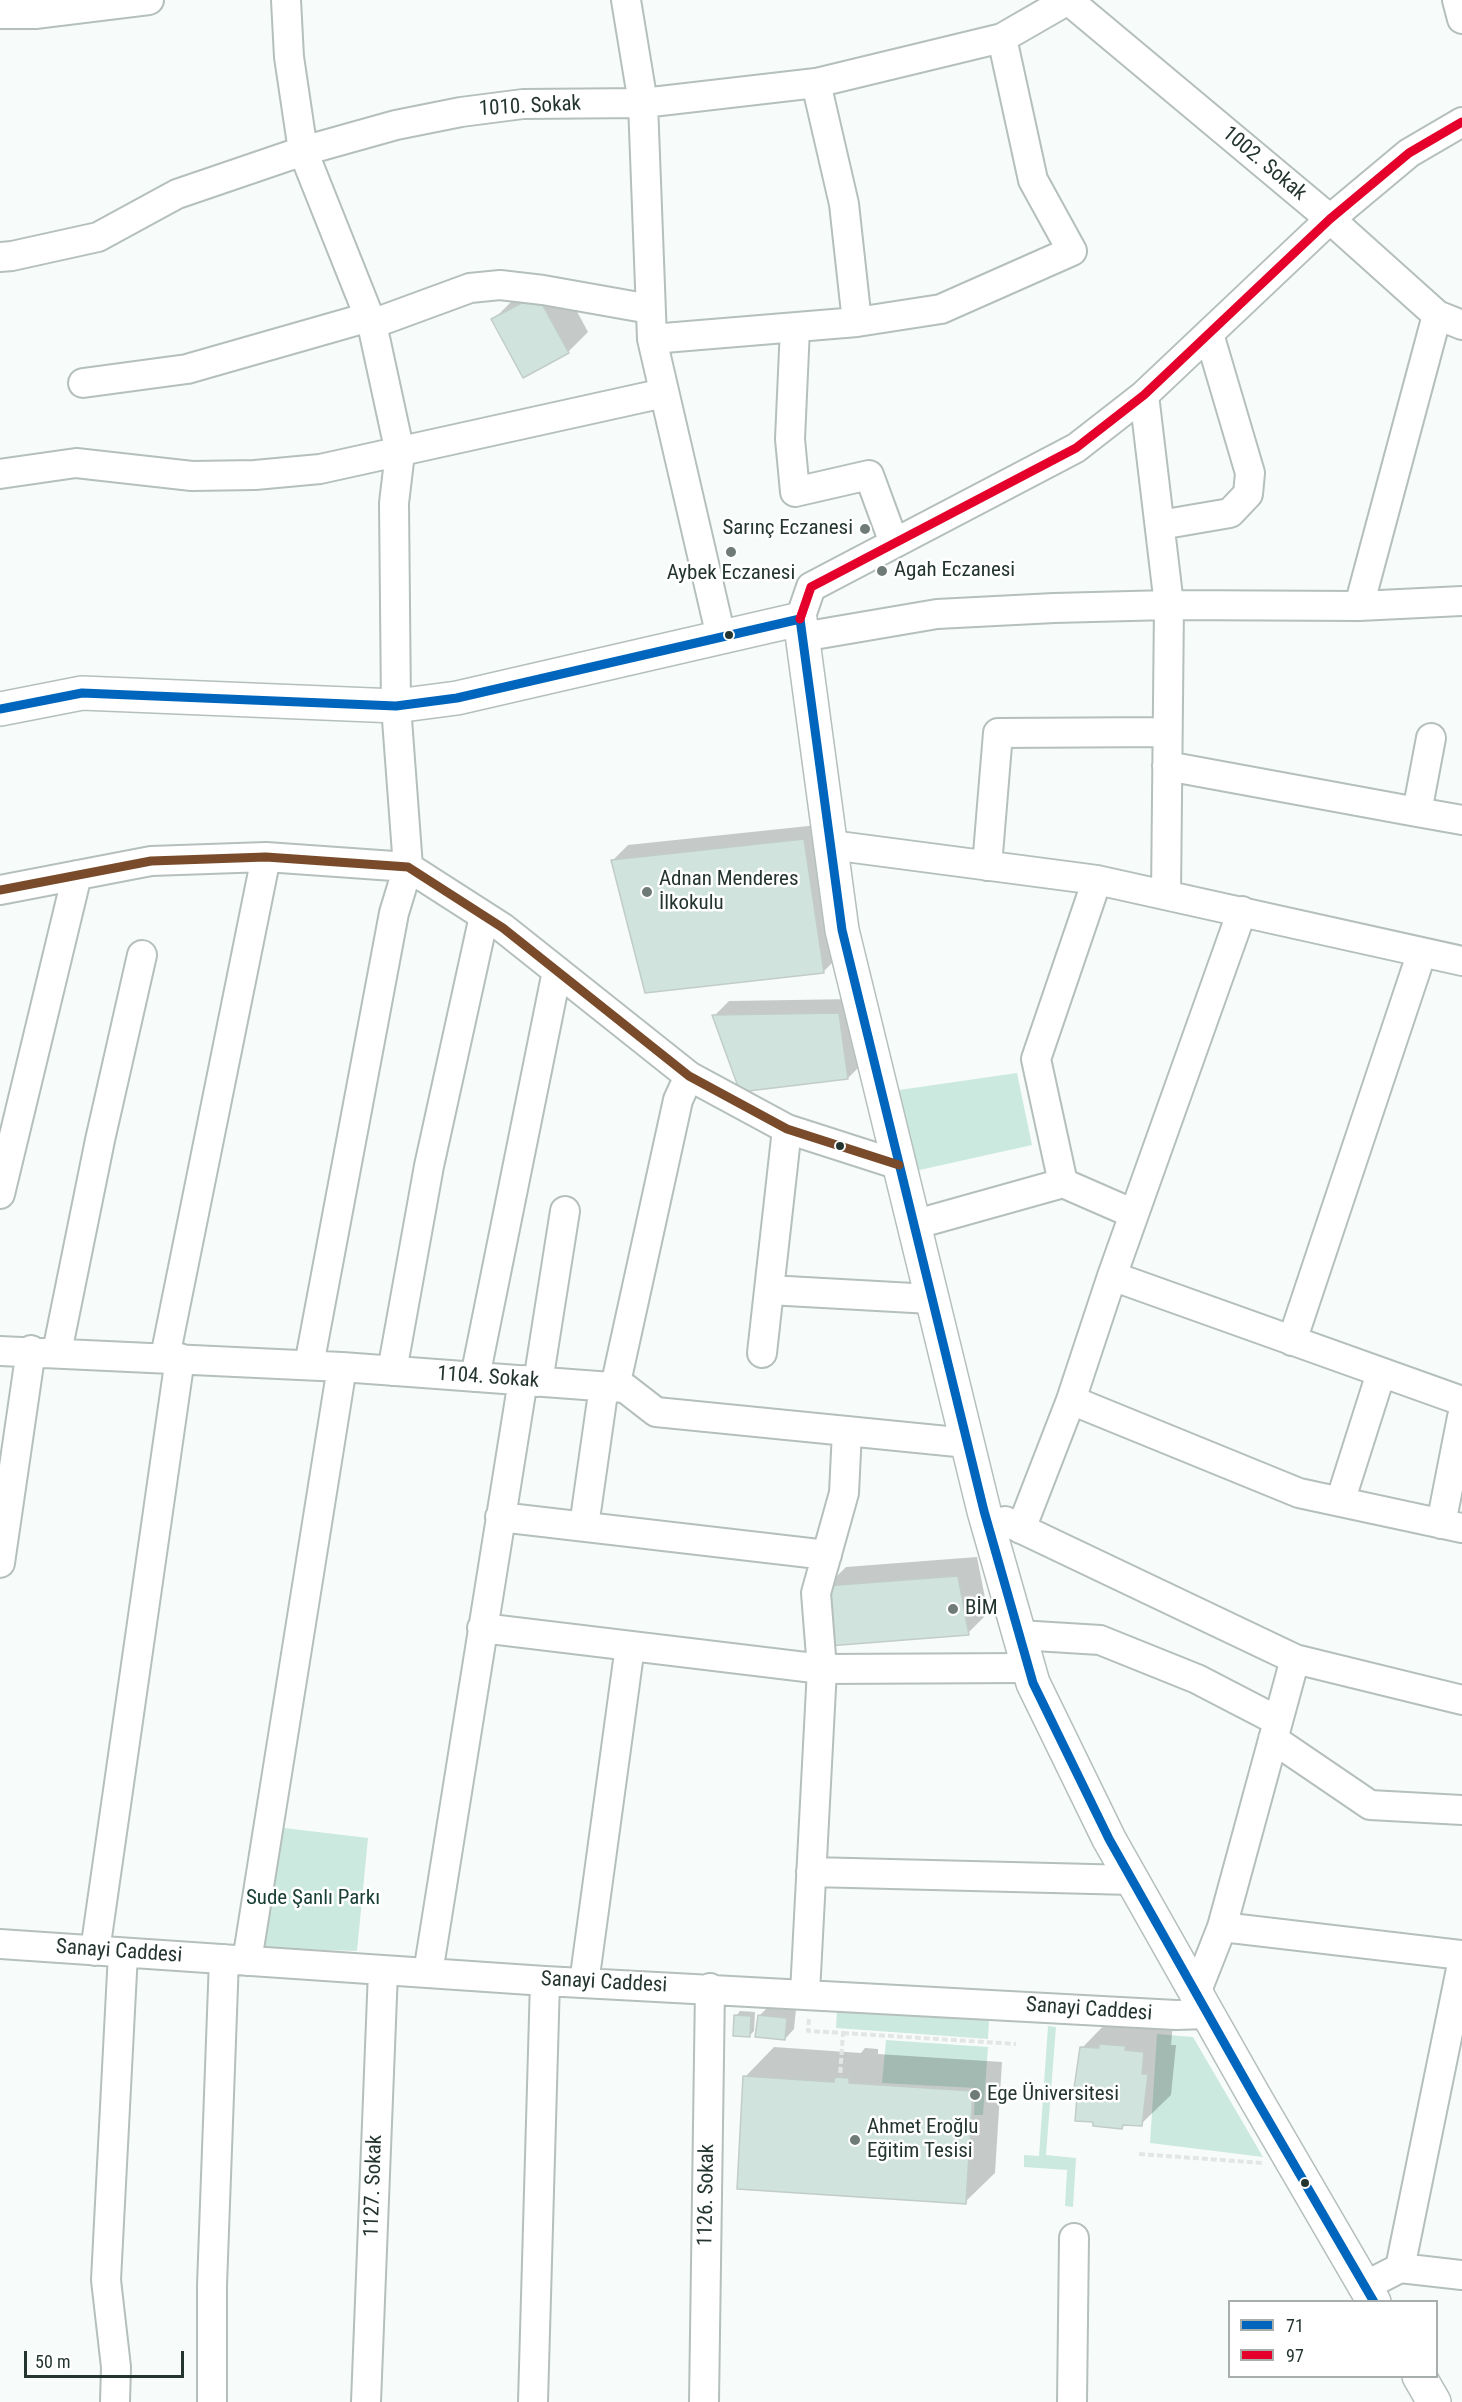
<!DOCTYPE html>
<meta charset="utf-8">
<style>
body{margin:0}
#map{position:relative;width:1462px;height:2402px;overflow:hidden;background:#f7fcfa;font-family:"Roboto Condensed",sans-serif}
canvas{display:block}
.legend{position:absolute;left:1228px;top:2300px;width:210px;height:78px;box-sizing:border-box;background:#fff;border:2px solid #a7aeac;margin:0;padding:8px 10px;list-style:none;font-size:18px;color:#243530}
.legend li{display:flex;align-items:center;gap:12px;height:30px}
.legend b{width:30px;border:2px solid #a7aeac}
.scale{position:absolute;left:24px;top:2351px;width:160px;height:27px;box-sizing:border-box;border:3px solid #243530;border-top:0;padding-left:8px;font-size:18px;line-height:21px;white-space:nowrap;color:#243530;-webkit-text-stroke:4px #fff;paint-order:stroke}
</style>
<div id="map">
<canvas width="1462" height="2402"></canvas>
<ul class="legend">
<li><b style="height:8px;background:#0065bd"></b>71</li>
<li><b style="height:8px;background:#e4002b"></b>97</li>
</ul>
<div class="scale">50 m</div>
</div>
<script>
const g = document.querySelector('canvas').getContext('2d');
g.lineJoin = 'round';
function paint(path, color) {
  g.fillStyle = color;
  g.fill(path, 'evenodd');
}
function poly(rows) {
  const path = new Path2D();
  for (const r of rows) {
    path.moveTo(r[0], r[1]);
    for (let i = 2; i < r.length; i += 2) path.lineTo(r[i], r[i + 1]);
  }
  return path;
}
function stroke(path, color, width, dash) {
  g.strokeStyle = color;
  g.lineWidth = width;
  g.lineCap = dash ? 'butt' : 'round';
  g.setLineDash(dash || []);
  g.stroke(path);
}
function write(font, color, halo, rows, align = 'center') {
  g.font = font + ' "Roboto Condensed",sans-serif';
  g.lineWidth = 5;
  g.setLineDash([]);
  g.textBaseline = 'middle';
  g.strokeStyle = halo;
  g.fillStyle = color;
  for (const [text, x, y, turn = 0] of rows) {
    g.save();
    g.translate(x, y);
    g.rotate((+turn || 0) * Math.PI / 180);
    g.textAlign = isNaN(turn) ? turn : align;
    if (halo) g.strokeText(text, 0, 0);
    g.fillText(text, 0, 0);
    g.restore();
  }
}
paint(poly([
 [1017,1073,1032,1145,915,1171,899,1090],
 [276,1827,368,1838,357,1951,256,1948],
 [837,2010,989,2020,988,2039,836,2028],
 [1048,2026,1056,2027,1046,2155,1076,2158,1073,2207,1065,2206,1067,2170,1024,2167,1024,2155,1039,2156],
 [1157,2034,1193,2037,1263,2157,1150,2143],
 [886,2040,988,2047,983,2115,974,2115,975,2088,882,2083]
]), '#cce9df');
paint(poly([
 [558,276,588,332,568,352,493,320,513,300],
 [818,825,838,957,823,972,613,860,628,845],
 [854,999,863,1063,848,1078,714,1016,729,1001],
 [977,1557,988,1613,968,1633,826,1587,846,1567],
 [769,2006,796,2009,794,2029,785,2039,759,2016],
 [740,2011,755,2012,754,2031,750,2035,736,2016],
 [1111,2018,1173,2023,1171,2045,1176,2045,1171,2095,1141,2124,1126,2123,1122,2127,1082,2048],
 [774,2047,861,2053,865,2048,878,2049,878,2054,1002,2062,995,2173,965,2202,745,2077]
]), '#0003');
const building = poly([
 [537,295,569,353,523,378,491,319,537,295],
 [804,839,824,973,645,993,611,860,804,839],
 [839,1013,848,1079,740,1092,712,1015,839,1013],
 [958,1576,969,1635,828,1646,825,1586,958,1576],
 [734,2015,751,2016,750,2037,733,2036,734,2015],
 [758,2015,787,2018,785,2040,755,2037,758,2015],
 [1099,2044,1126,2046,1125,2050,1144,2052,1142,2074,1148,2074,1142,2126,1123,2125,1122,2129,1093,2126,1093,2122,1075,2121,1077,2096,1073,2095,1080,2047,1099,2048,1099,2044],
 [743,2076,834,2082,835,2077,849,2078,849,2083,973,2091,966,2204,737,2189,743,2076]
]);
paint(building, '#d0e3dd');
stroke(building, '#c2ccc8', 1.5);
const minor = poly([
 [286,0,289,57,303,151,372,324,400,453,394,503,396,706,408,867,394,913,309,1365],
 [626,0,643,103,652,339,721,637],
 [1068,0,1330,219,1437,315,1462,325],
 [1457,0,1462,19],
 [0,14,35,14,149,0],
 [816,83,844,204,857,322],
 [0,257,12,256,98,237,177,194,303,151,396,125,461,112,523,104,643,103,816,83,1002,38,1068,0],
 [372,324,470,288,500,285,543,290,650,309],
 [795,328,790,439,795,492,869,475,894,543],
 [652,339,857,322,941,309,1072,251,1033,180,1002,38],
 [83,383,187,369,369,317],
 [1144,395,1169,605,1166,895],
 [0,474,76,463,192,476,255,475,320,469,664,393],
 [1160,525,1230,513,1248,494,1250,473,1209,334],
 [1359,606,1437,315],
 [800,619,811,587,1076,448,1144,395,1330,219,1409,153,1462,122],
 [802,637,937,614,1054,608,1169,605,1359,606,1462,601],
 [1167,766,1417,812,1431,738],
 [1417,812,1462,820],
 [831,845,1097,880,1462,961],
 [987,866,998,733,1167,732],
 [0,890,151,861,266,857,408,867,503,928,689,1076,787,1129,899,1165],
 [787,1129,769,1290,931,1299],
 [1063,1183,1036,1059,1097,880],
 [0,1194,77,875],
 [913,1225,1063,1183,1134,1214],
 [1112,1276,1462,1401],
 [1292,1341,1422,952],
 [0,1351,342,1367,625,1388,656,1412,967,1443],
 [57,1352,100,1140,142,955],
 [762,1353,769,1290],
 [165,1357,266,857],
 [392,1371,429,1166,484,916],
 [475,1377,557,971],
 [538,1382,565,1211],
 [615,1387,678,1100,689,1076],
 [1071,1400,1299,1493,1462,1528],
 [1340,1502,1381,1373],
 [500,1517,827,1555],
 [1005,1521,1295,1659,1462,1700],
 [1441,1524,1462,1417],
 [584,1526,604,1386],
 [1021,1529,1071,1400,1112,1276,1242,911],
 [0,1563,31,1350],
 [482,1628,822,1669,1028,1668],
 [1019,1635,1100,1640,1197,1679,1278,1721],
 [1273,1739,1370,1805,1462,1810],
 [811,1872,1132,1880],
 [1222,1927,1462,1955],
 [0,1944,545,1981,1176,2015,1208,2014],
 [95,1951,180,1358],
 [247,1961,342,1367],
 [428,1973,523,1380],
 [584,1983,630,1646],
 [805,1993,822,1669,816,1593,844,1493,847,1431],
 [1196,1993,1222,1927,1295,1659],
 [1400,2268,1462,1964],
 [1365,2286,1400,2268,1462,2275],
 [115,2402,116,2367,106,2280,123,1953],
 [212,2402,212,2285,224,1959],
 [366,2402,383,1971],
 [533,2402,545,1981],
 [704,2402,710,1988],
 [1072,2402,1074,2238]
]);
const major = poly([
 [0,709,82,693,396,706,457,698,800,619,842,930,984,1511,1033,1683,1109,1839,1253,2094,1374,2302],
 [1419,2376,1434,2402]
]);
stroke(minor, '#b5bfbb', 32);
stroke(major, '#b5bfbb', 36);
stroke(poly([
 [809,2019,808,2031,843,2033,840,2076],
 [843,2033,1016,2044],
 [1139,2154,1263,2163]
]), '#e3e6e5', 4, [6, 3]);
stroke(minor, '#fefffe', 28);
stroke(major, '#fefffe', 33);
stroke(poly([
 [0,709,82,693,396,706,457,698,800,619,842,930,984,1511,1033,1683,1109,1839,1253,2094,1374,2302]
]), '#0065bd', 9);
stroke(poly([
 [800,619,811,587,1076,448,1144,395,1330,219,1409,153,1462,122]
]), '#e4002b', 9);
stroke(poly([
 [0,890,151,861,266,857,408,867,503,928,689,1076,787,1129,899,1165]
]), '#7a4b2a', 9);
for (const [x, y, r, color] of [
 [865,529,6,"#6e7b77"],
 [731,552,6,"#6e7b77"],
 [882,571,6,"#6e7b77"],
 [729,635,5,"#243530"],
 [647,892,6,"#6e7b77"],
 [840,1146,5,"#243530"],
 [953,1609,6,"#6e7b77"],
 [975,2095,6,"#6e7b77"],
 [855,2140,6,"#6e7b77"],
 [1305,2183,5,"#243530"]
]) {
  const dot = new Path2D();
  dot.arc(x, y, r, 0, 2 * Math.PI);
  g.fillStyle = color;
  g.fill(dot);
  stroke(dot, '#fff', 2);
}
write('21px', '#243530', '#fff', [
 ["1010. Sokak",530,107,-3],
 ["1002. Sokak",1264,164,40],
 ["1104. Sokak",488,1378,4],
 ["Sanayi Caddesi",119,1952,4],
 ["Sanayi Caddesi",604,1983,3],
 ["Sanayi Caddesi",1089,2010,4],
 ["1127. Sokak",374,2186,-88],
 ["1126. Sokak",707,2195,-89]
]);
write('21px', '#243530', '#fff', [
 ["Sarınç Eczanesi",853,529,"right"],
 ["Agah Eczanesi",894,571],
 ["Aybek Eczanesi",731,574,"center"],
 ["Adnan Menderes",659,880],
 ["İlkokulu",659,904],
 ["BİM",965,1609],
 ["Ege Üniversitesi",987,2095],
 ["Ahmet Eroğlu",867,2128],
 ["Eğitim Tesisi",867,2152]
], 'left');
write('21px', '#1a4036', '#fff', [
 ["Sude Şanlı Parkı",313,1899]
]);
</script>
